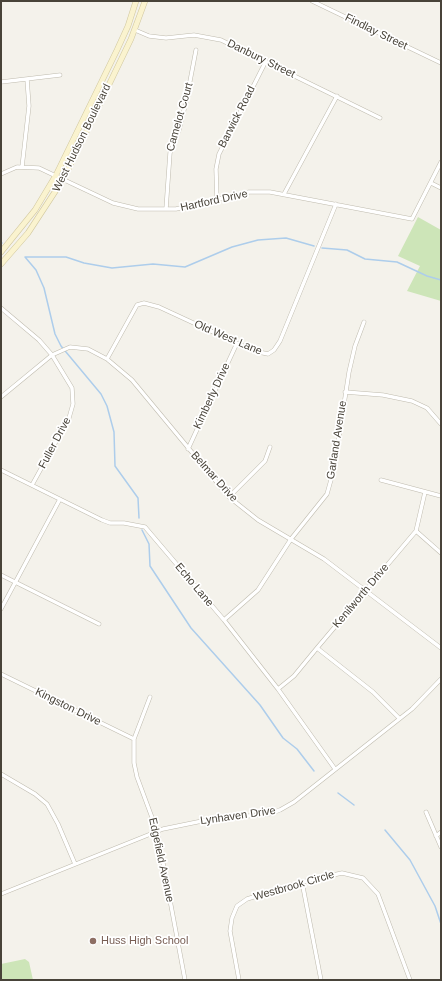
<!DOCTYPE html>
<style>
body{margin:0}
#map{position:relative;width:442px;height:981px;overflow:hidden;background:#f4f2eb;font-family:Helvetica,sans-serif}
canvas{display:block}
.frame{position:absolute;inset:0;border:2px solid #484339;pointer-events:none}
</style>
<div id="map">
<canvas width="442" height="981"></canvas>
<div class="frame"></div>
</div>
<script>
const g = document.querySelector('canvas').getContext('2d');
g.lineJoin = 'round';
function paint(path, color) {
  g.fillStyle = color;
  g.fill(path, 'evenodd');
}
function poly(rows) {
  const path = new Path2D();
  for (const r of rows) {
    path.moveTo(r[0], r[1]);
    for (let i = 2; i < r.length; i += 2) path.lineTo(r[i], r[i + 1]);
  }
  return path;
}
function stroke(path, color, width, dash) {
  g.strokeStyle = color;
  g.lineWidth = width;
  g.lineCap = dash ? 'butt' : 'round';
  g.setLineDash(dash || []);
  g.stroke(path);
}
function write(font, color, halo, rows, align = 'center') {
  g.font = font + ' Helvetica,sans-serif';
  g.lineWidth = 3.5;
  g.setLineDash([]);
  g.textBaseline = 'middle';
  g.strokeStyle = halo;
  g.fillStyle = color;
  for (const [text, x, y, turn = 0] of rows) {
    g.save();
    g.translate(x, y);
    g.rotate((+turn || 0) * Math.PI / 180);
    g.textAlign = isNaN(turn) ? turn : align;
    if (halo) g.strokeText(text, 0, 0);
    g.fillText(text, 0, 0);
    g.restore();
  }
}
paint(poly([
 [418,217,441,230,441,301,407,291,420,266,398,256],
 [25,959,29,962,33,980,1,980,1,964]
]), '#cde5b8');
stroke(poly([
 [1,243,2,243],
 [322,248,347,250,365,259,397,262,427,276,441,280],
 [25,257,66,257,84,263,112,268,153,264,185,267,232,247,258,240,286,238,314,246],
 [25,257,36,270,44,288,55,334,61,346,101,394,107,406,114,432,115,466,138,498,139,518],
 [142,530,149,544,150,566,191,628,260,705,283,738,297,749,314,771],
 [338,793,354,805],
 [385,830,410,860,435,906,441,924]
]), '#adcdeb', 1.5);
const street = poly([
 [312,1,441,63],
 [135,30,149,36,166,38,194,35,221,40,380,118],
 [1,82,60,75],
 [22,167,29,106,27,79],
 [1,174,17,167,39,168,113,203,138,209,176,209,249,192,270,192,412,219,441,162],
 [431,183,441,188],
 [284,194,337,96],
 [217,200,216,169,219,154,266,61],
 [166,209,170,153,179,130,186,102,196,50],
 [1,308,39,340,52,355,72,388,73,404,69,418,32,485],
 [107,359,137,305,144,303,159,307,254,351,268,354,274,350,280,341,336,204],
 [345,392,383,395,412,401,427,408,441,424],
 [1,397,52,355,70,347,88,349,107,359,132,380,229,497,258,520,324,559,441,648],
 [188,449,237,343],
 [1,470,102,520,110,523,124,523,145,527,224,620,278,689,335,769],
 [381,480,441,496],
 [229,497,265,461,270,447],
 [416,531,441,553],
 [1,575,99,624],
 [1,609,60,499],
 [224,620,258,590,291,539,327,494,334,469,349,372,355,346,364,322],
 [317,648,373,692,399,718],
 [1,674,134,739],
 [278,689,294,676,317,648,416,531,425,492],
 [150,697,134,739,134,763,137,777,157,831,185,980],
 [1,774,35,794,47,804,58,824,75,864],
 [426,812,441,847],
 [436,836,441,832],
 [302,882,321,980],
 [1,894,163,829,207,820,269,814,280,810,294,802,412,709,441,679],
 [239,980,230,931,232,918,237,906,247,899,302,882,342,873,363,878,378,894,410,980]
]);
const secondary = poly([
 [1,252,35,210,56,175,117,50,128,26,136,1],
 [1,264,28,233,64,178,131,39,145,1]
]);
stroke(street, '#bfbbae', 4.5);
stroke(secondary, '#d0c79e', 6);
stroke(street, '#fff', 3.5);
stroke(secondary, '#faf3cf', 5);
for (const [x, y, r, color] of [
 [93,941,4,"#8d6e63"]
]) {
  const dot = new Path2D();
  dot.arc(x, y, r, 0, 2 * Math.PI);
  g.fillStyle = color;
  g.fill(dot);
  stroke(dot, '#fff', 1.5);
}
write('11px', '#484339', '#fff', [
 ["Findlay Street",376,32,26],
 ["Danbury Street",261,59,26],
 ["Camelot Court",180,117,-74],
 ["Barwick Road",237,117,-63],
 ["West Hudson Boulevard",82,138,-64],
 ["Hartford Drive",214,201,-12],
 ["Old West Lane",228,338,23],
 ["Kimberly Drive",212,396,-65],
 ["Garland Avenue",337,440,-81],
 ["Fuller Drive",55,443,-62],
 ["Belmar Drive",214,477,48],
 ["Echo Lane",194,585,50],
 ["Kenilworth Drive",361,596,-50],
 ["Kingston Drive",68,707,26],
 ["Lynhaven Drive",238,816,-8],
 ["Edgefield Avenue",161,860,78],
 ["Westbrook Circle",294,886,-16]
]);
write('11px', '#785e54', '#fff', [
 ["Huss High School",101,941]
], 'left');
</script>
